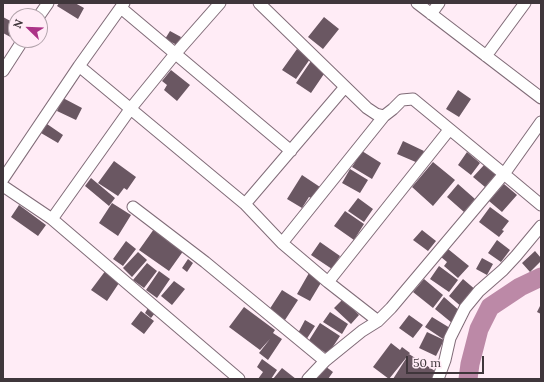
<!DOCTYPE html>
<style>
body{margin:0}
#map{position:relative;width:544px;height:382px;overflow:hidden;background:#ffecf6;font-family:Lora,serif}
canvas{display:block}
.frame{position:absolute;inset:0;border:4px solid #3f363b;pointer-events:none}
.north{position:absolute;left:8px;top:8px;width:40px;height:40px;box-sizing:border-box;background:#ffecf6;border:1px solid #b2a3ab;border-radius:50%;rotate:293deg;font-size:11px;font-weight:700;line-height:16px;text-align:center;color:#3f363b}
.north::after{content:'';display:block;margin:auto;width:14px;height:18px;background:#ac3387;clip-path:polygon(50% 0,100% 100%,50% 72%,0 100%)}
.scale{position:absolute;left:406px;top:356px;width:78px;height:18px;box-sizing:border-box;border:2px solid #3f363b;border-top:0;padding-left:5px;font-size:12px;line-height:14px;white-space:nowrap;color:#3f363b;-webkit-text-stroke:3px #ffecf6;paint-order:stroke}
</style>
<div id="map">
<canvas width="544" height="382"></canvas>
<div class="frame"></div>
<div class="north">N</div>
<div class="scale">50 m</div>
</div>
<script>
const g = document.querySelector('canvas').getContext('2d');
g.lineJoin = 'round';
function poly(rows) {
  const path = new Path2D();
  for (const r of rows) {
    path.moveTo(r[0], r[1]);
    for (let i = 2; i < r.length; i += 2) path.lineTo(r[i], r[i + 1]);
  }
  return path;
}
function stroke(path, color, width, dash) {
  g.strokeStyle = color;
  g.lineWidth = width;
  g.lineCap = dash ? 'butt' : 'round';
  g.setLineDash(dash || []);
  g.stroke(path);
}
function paint(path, color) {
  g.fillStyle = color;
  g.fill(path, 'evenodd');
}
stroke(poly([
 [468,379,470,364,479,329,490,307,520,287,541,277]
]), '#bc89a7', 19);
paint(poly([
 [59,3,75,3,84,8,78,19,57,6],
 [3,17,16,24,16,40,3,33],
 [324,17,339,29,323,49,308,37],
 [170,31,181,37,177,45,165,39],
 [297,49,310,59,296,79,282,70],
 [311,61,326,71,311,93,296,83],
 [171,70,190,85,177,101,164,90,167,85,162,81],
 [458,90,471,99,459,117,446,109],
 [63,98,82,108,76,120,57,111],
 [47,124,63,135,58,143,41,133],
 [403,141,424,151,418,163,397,154],
 [362,151,381,163,372,179,352,167],
 [467,152,480,163,471,175,458,165],
 [114,161,136,177,127,190,124,188,118,196,98,183],
 [433,162,455,180,433,206,412,187],
 [484,165,496,174,485,187,473,177],
 [350,169,368,180,360,193,342,183],
 [302,175,320,187,313,199,309,197,302,208,287,199],
 [91,178,115,198,109,206,85,186],
 [458,184,475,199,464,212,447,197],
 [504,184,517,195,502,212,489,201],
 [358,198,373,209,364,222,348,211],
 [112,203,131,215,118,236,99,223],
 [19,205,46,225,38,236,11,217],
 [490,207,509,221,502,230,504,231,499,237,479,222],
 [345,211,364,224,354,240,334,226],
 [154,229,184,250,169,271,139,250],
 [422,230,436,241,428,251,413,240],
 [497,240,510,250,501,262,488,253],
 [126,241,136,249,123,266,113,259],
 [320,242,340,256,332,269,311,255],
 [448,249,469,266,458,278,444,266,447,262,441,257],
 [535,251,541,258,541,261,530,272,522,263],
 [138,252,147,260,132,277,123,268],
 [482,258,493,264,487,275,476,269],
 [188,259,193,263,187,272,182,268],
 [147,263,157,271,144,288,133,280],
 [439,266,458,280,449,292,430,279],
 [106,270,121,280,107,301,91,290],
 [159,271,170,279,157,298,146,290],
 [309,273,322,281,310,301,297,294],
 [424,279,443,295,433,308,413,292],
 [463,279,477,291,463,308,449,296],
 [174,281,185,289,172,305,161,296],
 [282,290,298,300,285,320,269,310],
 [444,297,461,312,452,323,435,309],
 [343,299,359,315,351,324,334,308],
 [541,304,541,314,537,312],
 [244,307,275,330,273,333,282,339,268,360,259,353,270,339,260,350,229,327],
 [148,308,155,313,151,318,145,313],
 [141,311,154,321,144,334,131,324],
 [330,312,348,324,342,334,323,322],
 [409,315,423,325,413,338,399,328],
 [432,317,450,328,443,339,425,327],
 [305,320,315,326,306,340,297,335],
 [320,323,340,336,328,354,308,342],
 [427,332,444,340,436,356,419,348],
 [391,343,400,350,402,347,410,353,389,379,373,367],
 [409,354,438,373,435,379,393,379],
 [262,359,277,370,271,379,258,379,263,372,257,367],
 [325,366,333,372,328,379,315,379],
 [282,368,296,379,273,379]
]), '#6a5762');
const street = poly([
 [259,3,367,108,376,114,384,116,393,109,402,100,413,99,504,174,541,122],
 [417,3,541,98],
 [121,8,291,151],
 [431,14,439,3],
 [39,16,48,3],
 [486,56,525,3],
 [79,66,245,204],
 [3,71,23,40],
 [345,87,245,204,282,243,328,282,378,321],
 [3,179,79,66,124,3],
 [3,186,52,219,239,379],
 [133,207,205,262,325,361],
 [52,219,131,108,175,54,220,3],
 [282,243,384,116],
 [328,282,449,130],
 [308,379,325,361,362,331,378,321,391,308,504,174,541,205],
 [438,379,445,360,450,338,465,308,479,291,503,270,516,256,541,226]
]);
stroke(street, '#806c78', 13);
stroke(street, '#fff', 11);
</script>
